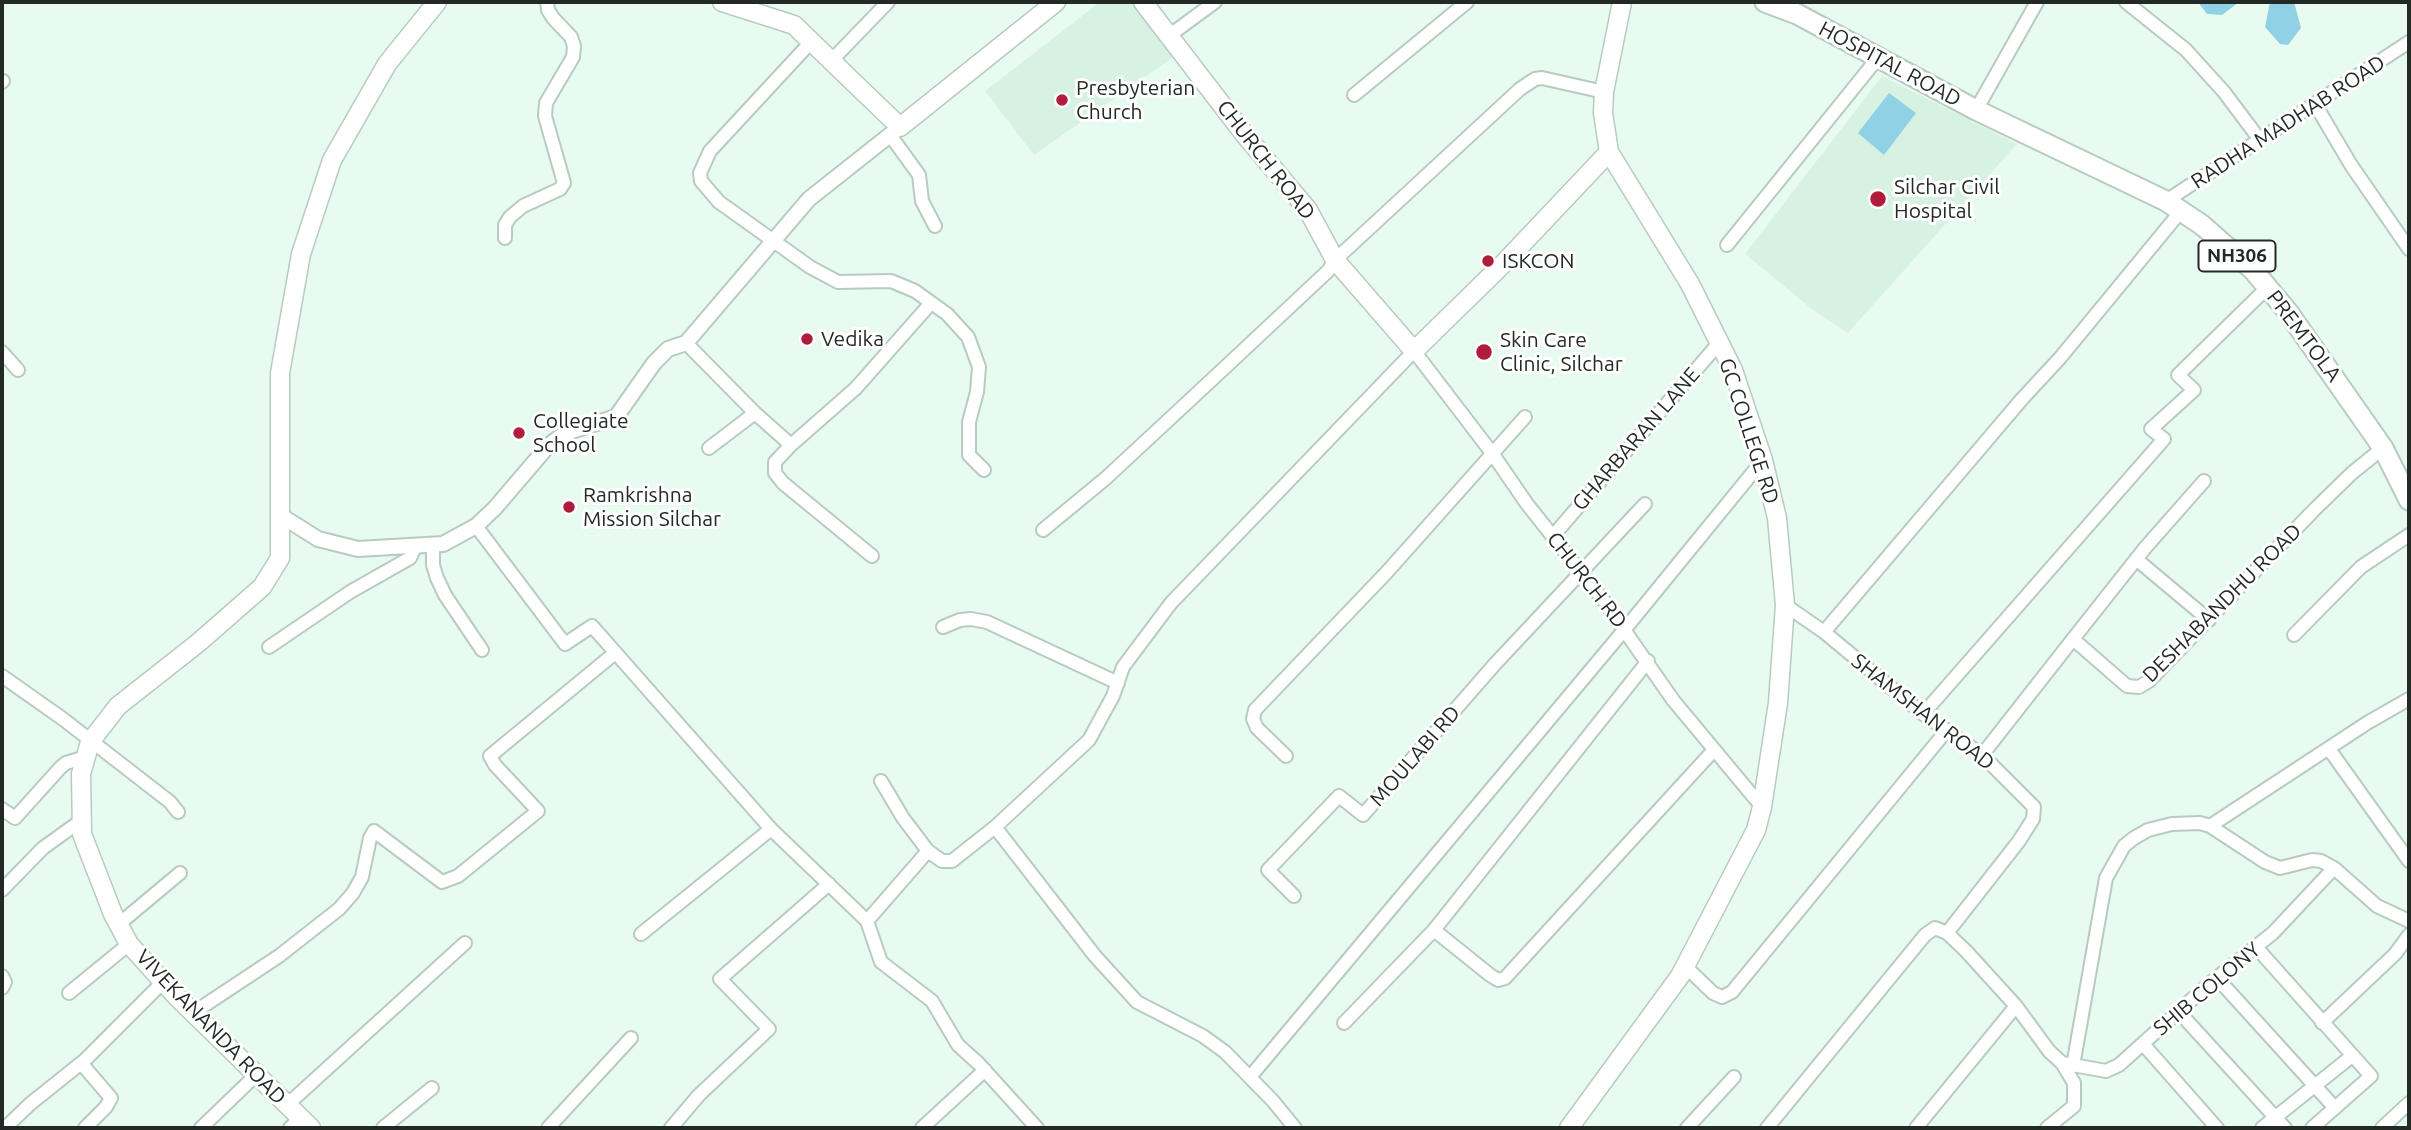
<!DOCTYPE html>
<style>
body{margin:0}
#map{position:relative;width:2411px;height:1130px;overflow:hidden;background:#e8fbf0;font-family:Ubuntu,sans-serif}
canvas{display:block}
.frame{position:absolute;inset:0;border:4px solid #232a26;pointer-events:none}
</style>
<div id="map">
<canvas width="2411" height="1130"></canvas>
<div class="frame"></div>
</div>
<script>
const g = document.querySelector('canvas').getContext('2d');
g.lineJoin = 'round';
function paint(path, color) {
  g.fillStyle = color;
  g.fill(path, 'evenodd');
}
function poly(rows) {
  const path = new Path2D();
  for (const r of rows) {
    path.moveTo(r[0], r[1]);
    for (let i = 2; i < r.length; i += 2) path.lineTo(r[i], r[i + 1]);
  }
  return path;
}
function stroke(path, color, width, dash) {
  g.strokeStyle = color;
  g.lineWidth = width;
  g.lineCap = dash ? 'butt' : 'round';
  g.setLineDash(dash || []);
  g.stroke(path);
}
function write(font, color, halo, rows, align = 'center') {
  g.font = font + ' Ubuntu,sans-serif';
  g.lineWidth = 6;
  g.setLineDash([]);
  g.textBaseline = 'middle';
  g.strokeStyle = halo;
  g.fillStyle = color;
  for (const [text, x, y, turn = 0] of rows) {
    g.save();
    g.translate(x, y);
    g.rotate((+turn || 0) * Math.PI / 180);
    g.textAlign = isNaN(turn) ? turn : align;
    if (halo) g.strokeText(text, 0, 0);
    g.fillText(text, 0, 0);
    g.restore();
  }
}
paint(poly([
 [1100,2,1147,2,1179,53,1034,155,985,91],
 [1882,76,2017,144,1848,333,1812,309,1745,254]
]), '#d7f2e3');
paint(poly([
 [2198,2,2239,2,2222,15,2207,14],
 [2270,2,2294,2,2301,28,2288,45,2280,44,2265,27],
 [1889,93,1916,113,1884,155,1858,133]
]), '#91d1e5');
const minor = poly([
 [2126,2,2186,50,2224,92,2260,140],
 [1170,35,1215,2],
 [811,42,710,151,700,173,701,181,719,202,810,267,838,282,891,281,915,291,947,314,968,337,979,367,977,392,969,422,969,455,984,470],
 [831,61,888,2],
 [2,82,3,81],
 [1354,95,1467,2],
 [2315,104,2351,165,2409,249],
 [1976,110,2037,2],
 [890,135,919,175,922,201,935,226],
 [2166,201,2409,42],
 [505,238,505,225,510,217,523,206,560,189,564,183,545,116,546,103,573,57,574,46,571,37,553,18,548,10,547,2],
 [1727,245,1877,59],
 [686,343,755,413,791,445,775,462,775,473,783,483,872,556],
 [2,352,18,370],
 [791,445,856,388,931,303],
 [709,448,755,413],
 [476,526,565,644,592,626,771,829],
 [1043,530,1106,478,1219,373,1328,271,1335,260,1520,89,1535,79,1542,78,1604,92],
 [1553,536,1719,343],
 [433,544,433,565,437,578,445,595,482,650],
 [2136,559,2209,620],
 [1785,605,1824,632,1923,714,1982,755,2034,807,2033,819,2019,841,1947,933],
 [943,627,960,620,971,619,987,622,1118,683],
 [1824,632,2022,399,2060,358,2181,211],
 [2294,635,2361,567,2409,535],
 [2073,639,2145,548,2204,481],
 [269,647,350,592,410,558,416,545],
 [2,676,63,719,170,802,178,812],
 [1923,714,2164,439,2151,429,2194,390,2178,375,2268,287],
 [2329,749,2409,861],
 [1982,755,2073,639,2127,686,2139,687,2149,681,2315,509,2352,473,2383,448],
 [1286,756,1257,728,1253,719,1255,710,1387,572,1525,417],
 [881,781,903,818,928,851],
 [2,809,15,818,61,767,66,763,86,757],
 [2210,826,2367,723,2409,699],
 [2,890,43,848,82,820],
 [1294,896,1268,870,1339,796,1363,815,1495,664,1645,504],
 [867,921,928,851,942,861,952,861,995,827],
 [119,924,180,873],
 [1434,930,1490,975,1498,980,1505,978,1713,751],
 [641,934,771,829,867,921,881,962,932,1001,958,1045,978,1063,1037,1128],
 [2256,947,2371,1076,2312,1128],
 [1685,966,1713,993,1722,997,1732,992,1947,730],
 [2,976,5,982,2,988],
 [2217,978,2335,1108],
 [69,993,129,944],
 [2016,1006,2049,1051,2062,1063,2074,1083,2074,1106,2047,1128],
 [2178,1011,2285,1128],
 [193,1013,279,956,339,909,353,893,362,877,370,838,374,831,442,882,458,876,538,811,495,765,490,756,615,653],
 [1344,1023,1434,930,1648,661],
 [2322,1023,2395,954,2409,935],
 [2143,1044,2217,1128],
 [81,1063,111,1098,106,1107,85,1128],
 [2062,1063,2106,1071,2119,1065,2209,984,2273,933,2334,868],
 [2073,1066,2106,878,2124,846,2134,838,2148,830,2172,824,2200,823,2210,826,2265,862,2280,868,2312,860,2321,861,2334,868,2377,906,2409,921],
 [1250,1077,1625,629,1763,460],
 [287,1105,465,943],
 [5,1128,30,1104,85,1060,164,981],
 [201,1128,256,1075],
 [290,1128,300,1118],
 [383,1128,432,1088],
 [548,1128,631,1038],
 [671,1128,699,1095,769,1029,720,979,829,884],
 [922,1128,985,1070],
 [1295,1128,1273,1101,1225,1052,1203,1036,1137,1002,1095,956,995,827,1089,740,1113,696,1123,667,1171,603,1414,351,1492,453,1527,504,1604,601,1673,700,1762,807],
 [1687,1128,1734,1077],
 [1767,1128,1925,935,1935,928,1947,933,1966,951,2016,1006,1916,1128],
 [2262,1128,2352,1056],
 [2382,1128,2409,1103]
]);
const tertiary = poly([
 [280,515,318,539,358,549,443,544,476,526,495,508,548,446,565,433,616,417,654,363,668,349,686,343,809,199,900,127]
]);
const secondary = poly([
 [722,2,794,25,900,127,1056,2],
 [1143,2,1245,135,1308,210,1335,260,1414,351,1505,262,1609,152],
 [311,1128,176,996,129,944,113,914,82,834,81,774,90,742,118,706,198,643,262,587,280,558,280,373,301,254,332,160,387,64,437,2],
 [1569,1128,1680,976,1756,830,1762,807,1778,703,1785,605,1777,518,1763,460,1733,370,1690,284,1609,152,1603,113,1604,92,1622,2]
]);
const trunk = poly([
 [1765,2,1797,14,1976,110,2166,201,2202,225,2253,270,2288,312,2383,448,2409,500]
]);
stroke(minor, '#b8cbc0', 16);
stroke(tertiary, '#b8cbc0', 18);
stroke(secondary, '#b8cbc0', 21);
stroke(trunk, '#b8cbc0', 23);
stroke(minor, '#fff', 12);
stroke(tertiary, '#fff', 14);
stroke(secondary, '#fff', 18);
stroke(trunk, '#fff', 19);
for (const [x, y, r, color] of [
 [1062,100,7,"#b01d3c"],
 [1878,199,9,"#b01d3c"],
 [1488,261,7,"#b01d3c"],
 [807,339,7,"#b01d3c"],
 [1484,352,9,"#b01d3c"],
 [519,433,7,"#b01d3c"],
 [569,507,7,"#b01d3c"]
]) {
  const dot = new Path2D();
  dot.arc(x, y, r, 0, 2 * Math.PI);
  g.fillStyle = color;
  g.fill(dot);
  stroke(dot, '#fff', 2.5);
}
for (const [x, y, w] of [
 [2237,256,77]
]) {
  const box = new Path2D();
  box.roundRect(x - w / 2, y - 15.5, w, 31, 5);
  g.fillStyle = '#fff';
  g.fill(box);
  stroke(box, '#232a26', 2);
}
write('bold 19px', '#232a26', null, [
 ["NH306",2237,256]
]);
write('21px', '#232a26', '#fff', [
 ["HOSPITAL ROAD",1890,64,28],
 ["RADHA MADHAB ROAD",2288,122,-33],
 ["CHURCH ROAD",1266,160,52],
 ["PREMTOLA",2304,336,53],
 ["GC COLLEGE RD",1749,431,72],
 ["GHARBARAN LANE",1636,439,-49],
 ["CHURCH RD",1587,580,52],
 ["DESHABANDHU ROAD",2222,603,-45],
 ["SHAMSHAN ROAD",1923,712,38],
 ["MOULABI RD",1415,756,-49],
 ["SHIB COLONY",2207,989,-40],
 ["VIVEKANANDA ROAD",211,1027,46]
]);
write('21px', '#232a26', '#fff', [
 ["Presbyterian",1076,88],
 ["Church",1076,112],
 ["Silchar Civil",1894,187],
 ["Hospital",1894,211],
 ["ISKCON",1502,261],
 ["Vedika",821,339],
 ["Skin Care",1500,340],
 ["Clinic, Silchar",1500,364],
 ["Collegiate",533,421],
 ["School",533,445],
 ["Ramkrishna",583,495],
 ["Mission Silchar",583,519]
], 'left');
</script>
